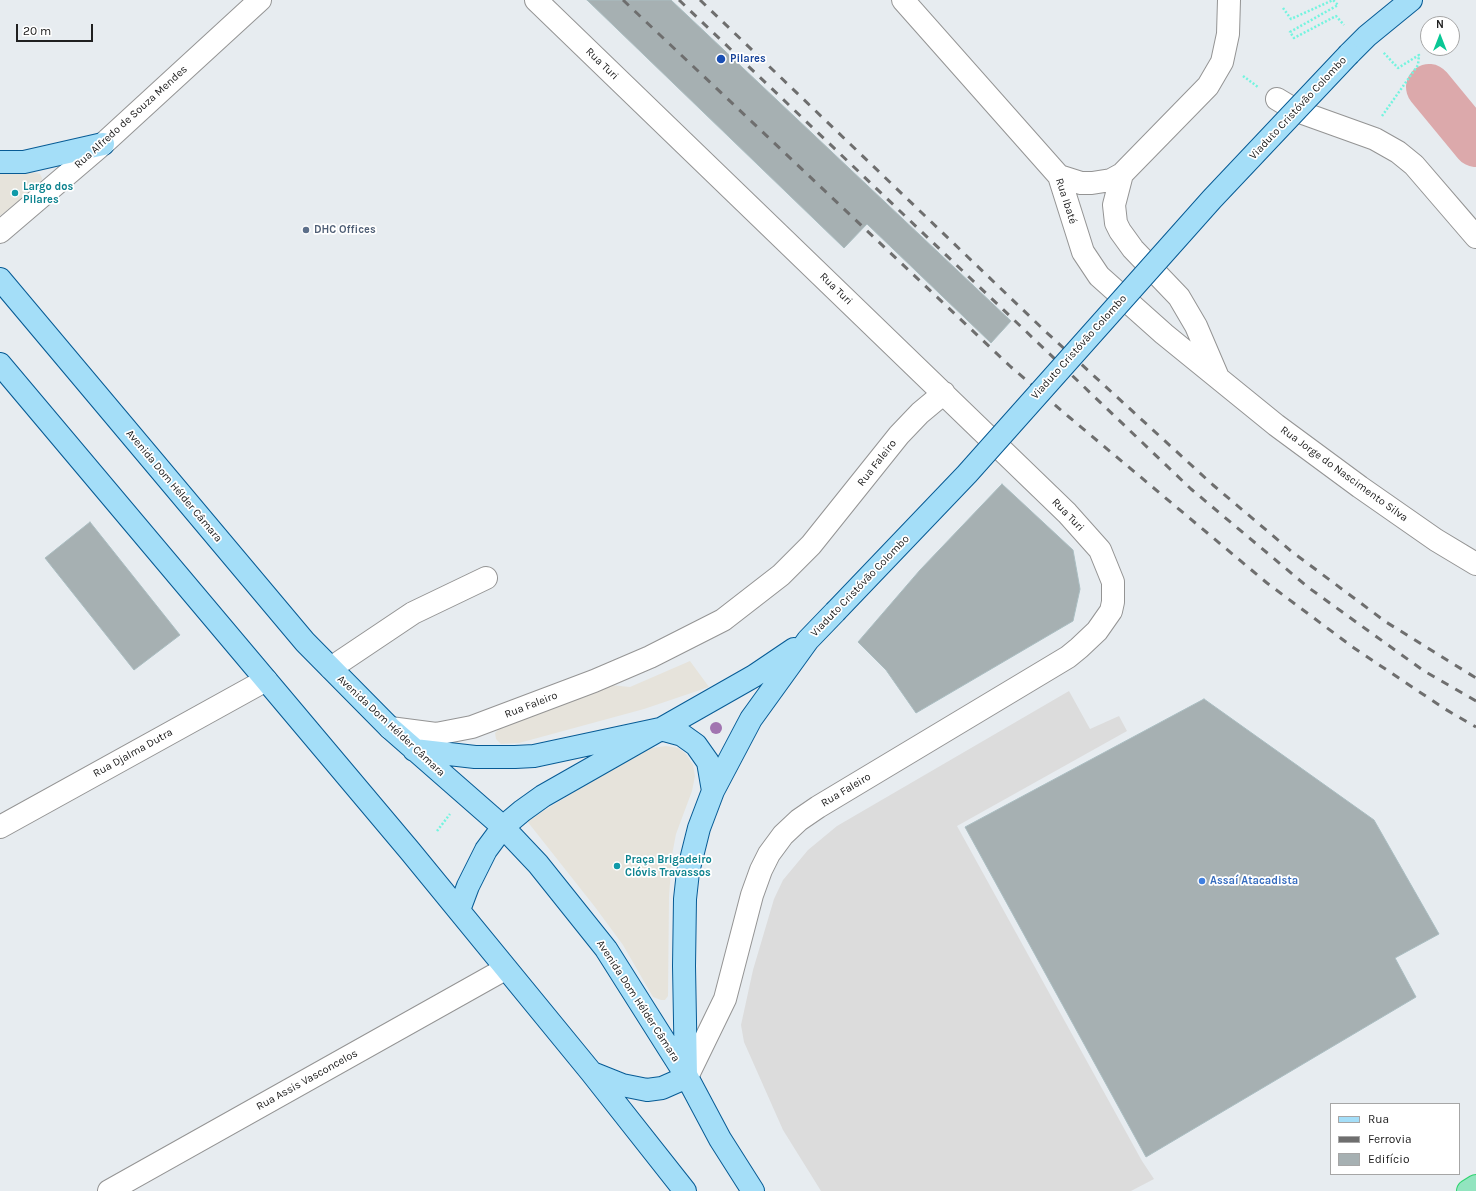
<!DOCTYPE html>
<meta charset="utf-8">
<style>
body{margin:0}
#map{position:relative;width:1476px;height:1191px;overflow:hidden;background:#e7ecf0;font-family:Karla,sans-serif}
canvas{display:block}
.legend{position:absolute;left:1330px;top:1103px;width:130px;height:72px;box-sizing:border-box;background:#fff;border:1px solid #a6a6a6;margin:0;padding:5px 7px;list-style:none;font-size:12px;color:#202020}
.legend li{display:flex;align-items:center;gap:8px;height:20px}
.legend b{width:20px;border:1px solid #a6a6a6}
.north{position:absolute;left:1420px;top:16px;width:40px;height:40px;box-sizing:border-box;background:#fff;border:1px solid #a6a6a6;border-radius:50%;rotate:0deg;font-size:11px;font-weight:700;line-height:16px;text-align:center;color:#202020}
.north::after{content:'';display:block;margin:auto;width:14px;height:18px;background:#09c795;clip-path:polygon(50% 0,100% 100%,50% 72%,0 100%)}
.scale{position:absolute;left:16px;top:24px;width:77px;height:18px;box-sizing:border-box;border:2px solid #202020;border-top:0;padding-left:5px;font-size:12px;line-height:14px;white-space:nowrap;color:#202020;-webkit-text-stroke:3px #fff;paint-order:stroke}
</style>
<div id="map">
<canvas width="1476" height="1191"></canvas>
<ul class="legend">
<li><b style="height:5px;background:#a4def8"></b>Rua</li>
<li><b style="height:5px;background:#6e6e6e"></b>Ferrovia</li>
<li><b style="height:11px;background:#a6b0b2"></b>Edifício</li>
</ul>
<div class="north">N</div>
<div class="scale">20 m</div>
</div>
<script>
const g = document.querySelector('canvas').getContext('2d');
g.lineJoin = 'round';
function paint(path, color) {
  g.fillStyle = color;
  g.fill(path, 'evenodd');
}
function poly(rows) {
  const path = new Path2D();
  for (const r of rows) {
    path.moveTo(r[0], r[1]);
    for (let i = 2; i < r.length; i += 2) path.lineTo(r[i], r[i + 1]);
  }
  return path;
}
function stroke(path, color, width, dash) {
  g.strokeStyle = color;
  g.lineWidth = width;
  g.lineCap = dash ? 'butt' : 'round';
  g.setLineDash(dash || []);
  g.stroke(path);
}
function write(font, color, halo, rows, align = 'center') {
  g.font = font + ' Karla,sans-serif';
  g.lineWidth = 3.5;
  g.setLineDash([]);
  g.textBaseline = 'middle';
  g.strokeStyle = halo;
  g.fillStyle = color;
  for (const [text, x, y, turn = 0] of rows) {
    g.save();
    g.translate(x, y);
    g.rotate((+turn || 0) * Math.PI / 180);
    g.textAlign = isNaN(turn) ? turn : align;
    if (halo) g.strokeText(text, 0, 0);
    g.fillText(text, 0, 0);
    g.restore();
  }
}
paint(poly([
 [1069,691,1090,729,1119,716,1127,731,957,826,1142,1161,1154,1179,1131,1191,821,1191,783,1130,744,1042,741,1025,753,970,774,899,783,880,808,850,837,826]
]), '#dcdcdc');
paint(poly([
 [29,171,40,174,42,178,41,184,0,216,0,172],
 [690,661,709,687,644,709,519,743,501,744,496,739,495,733,499,729,610,685,630,687],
 [666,746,678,748,686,754,693,765,695,776,692,791,676,834,672,855,669,897,668,996,665,1000,661,1000,653,997,623,945,595,907,527,821,620,764,652,748]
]), '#e6e3db');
stroke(poly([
 [1429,87,1476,144]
]), '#dca9ab', 46);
const building = poly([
 [587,0,671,0,1011,321,991,343,867,224,844,248,587,0],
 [1002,484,1073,550,1080,589,1073,621,916,713,886,670,858,642,920,570,1002,484],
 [90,522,180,635,134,670,45,558,90,522],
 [1204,699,1374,820,1439,934,1395,958,1416,997,1146,1157,965,827,1204,699]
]);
paint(building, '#a6b0b2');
stroke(building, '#aabdc1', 1);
const minor = poly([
 [536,0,1067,513,1100,550,1113,582,1113,602,1111,611,1097,631,1079,648,1068,657,818,807,799,820,783,835,769,854,761,870,752,895,725,999,687,1077],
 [903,0,1059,176,1083,252,1099,276,1164,334,1276,425,1360,487,1436,540,1476,564],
 [1277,99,1297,111,1375,139,1398,152,1414,165,1476,237],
 [1122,174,1114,205,1116,223,1120,231,1133,249,1179,297,1196,326,1217,375],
 [1059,176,1081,183,1092,183,1111,180,1122,174,1208,86,1222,62,1228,34,1229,0],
 [0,232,103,144,260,0],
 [331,668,413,613,486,578],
 [390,728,436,734,472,727,594,681,650,657,723,620,781,575,811,545,899,435,920,413,944,393],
 [0,827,266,680],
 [109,1191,505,969]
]);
const major = poly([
 [1349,54,1367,36,1411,0],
 [0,162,24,162,103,144],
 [0,279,305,642,390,728,503,827,538,864,606,949,687,1077,720,1139,753,1191],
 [0,364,410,851,591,1072,685,1191],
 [414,750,475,757,515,757,534,756,660,729,682,735,696,745,708,762,713,791],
 [459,910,468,886,486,850,503,827,522,811,543,796,754,676,794,649],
 [592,1073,622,1085,647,1090,662,1088,687,1077],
 [686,1076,684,966,685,899,688,872,699,828,713,791,751,719,808,640,835,612]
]);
const highway = poly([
 [1468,1191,1476,1186]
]);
stroke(minor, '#949494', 24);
stroke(major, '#075b95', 24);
stroke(highway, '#2ed46f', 24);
stroke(poly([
 [1283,8,1291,19,1333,0,1338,5,1290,32,1294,38,1336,16,1344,25],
 [1243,76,1258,87],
 [1382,116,1418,65,1419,55,1398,68,1383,52],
 [437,831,450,814]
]), '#74f4df', 2.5, [2, 2]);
stroke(minor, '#fff', 22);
stroke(major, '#a4def8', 22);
stroke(highway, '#92e4bf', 22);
stroke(poly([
 [623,0,1011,367,1069,417,1267,583,1354,648,1445,709,1476,727],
 [679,0,1191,489,1309,588,1424,671,1476,701],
 [700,0,1045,331,1213,485,1291,551,1386,622,1476,678]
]), '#6e6e6e', 3, [8, 8]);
const majorBridge = poly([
 [835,612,967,474,1212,199,1349,54]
]);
stroke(majorBridge, '#075b95', 24, []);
stroke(majorBridge, '#a4def8', 22);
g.fillStyle = '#a174b0';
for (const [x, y] of [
 [716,728]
]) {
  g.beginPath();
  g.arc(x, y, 6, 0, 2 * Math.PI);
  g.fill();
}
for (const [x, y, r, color] of [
 [721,59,5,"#1a4fb4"],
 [15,193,4,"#0f9aa8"],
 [306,230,4,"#5c6f8a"],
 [617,866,4,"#0f9aa8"],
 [1202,881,4,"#3f7fe0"]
]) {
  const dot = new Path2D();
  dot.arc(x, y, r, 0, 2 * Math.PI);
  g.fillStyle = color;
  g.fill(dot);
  stroke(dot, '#fff', 1.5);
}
write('bold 11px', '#164399', '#fff', [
 ["Pilares",730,59]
], 'left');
write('11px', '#202020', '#fff', [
 ["Rua Turi",602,64,44],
 ["Viaduto Cristóvão Colombo",1298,108,-47],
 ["Rua Alfredo de Souza Mendes",131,117,-42],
 ["Rua Ibaté",1066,201,72],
 ["Rua Turi",836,289,44],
 ["Viaduto Cristóvão Colombo",1079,347,-48],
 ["Rua Faleiro",877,463,-52],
 ["Rua Jorge do Nascimento Silva",1344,474,36],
 ["Avenida Dom Hélder Câmara",174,486,50],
 ["Rua Turi",1068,515,46],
 ["Viaduto Cristóvão Colombo",860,586,-46],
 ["Rua Faleiro",531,705,-21],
 ["Avenida Dom Hélder Câmara",391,726,43],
 ["Rua Djalma Dutra",133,753,-29],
 ["Rua Faleiro",846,790,-31],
 ["Avenida Dom Hélder Câmara",638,1001,57],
 ["Rua Assis Vasconcelos",307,1080,-29]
]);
write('bold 11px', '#0d838f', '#fff', [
 ["Largo dos",23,187],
 ["Pilares",23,200],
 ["Praça Brigadeiro",625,860],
 ["Clóvis Travassos",625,873]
], 'left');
write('bold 11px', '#4e5e75', '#fff', [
 ["DHC Offices",314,230]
], 'left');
write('bold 11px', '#366cbe', '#fff', [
 ["Assaí Atacadista",1210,881]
], 'left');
</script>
